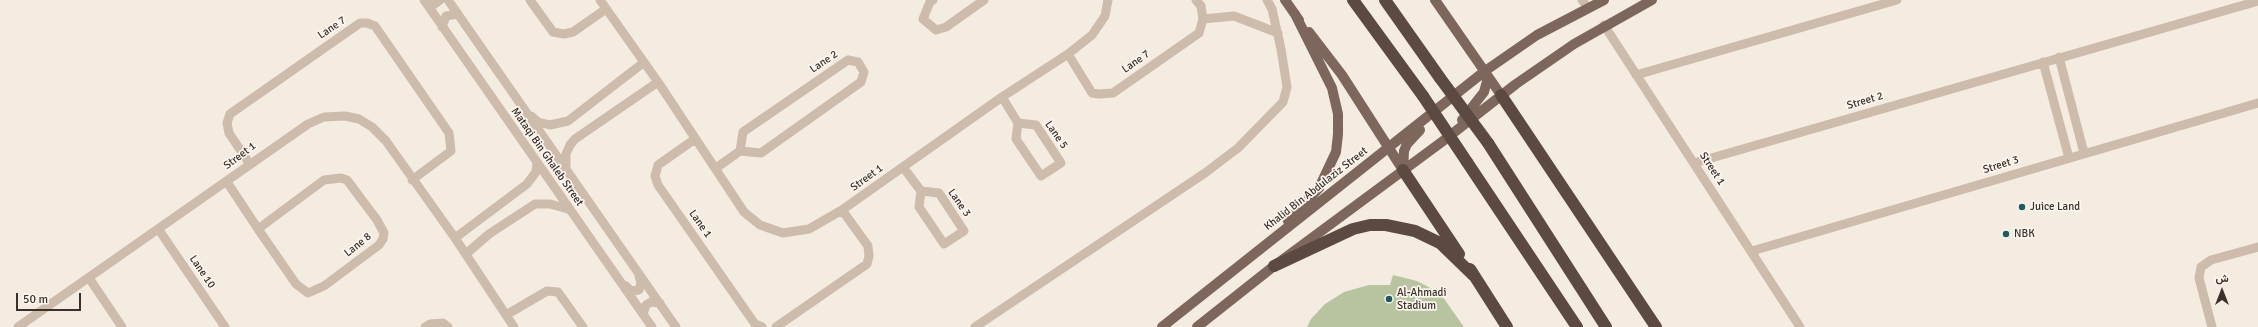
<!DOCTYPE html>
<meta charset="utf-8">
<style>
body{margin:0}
#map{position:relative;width:2258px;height:327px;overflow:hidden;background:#f4ebe1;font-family:Signika,Vazirmatn,sans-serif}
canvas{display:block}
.north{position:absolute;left:2202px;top:271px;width:40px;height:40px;-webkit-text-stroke:3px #fbf5ee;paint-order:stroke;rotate:0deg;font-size:11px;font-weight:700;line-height:16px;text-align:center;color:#3b302b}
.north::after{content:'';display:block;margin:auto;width:14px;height:18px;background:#3b302b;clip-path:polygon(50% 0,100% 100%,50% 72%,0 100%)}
.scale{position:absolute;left:16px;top:293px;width:65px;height:18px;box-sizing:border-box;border:2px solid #3b302b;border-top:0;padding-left:5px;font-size:12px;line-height:14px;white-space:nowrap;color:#3b302b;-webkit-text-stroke:3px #fbf5ee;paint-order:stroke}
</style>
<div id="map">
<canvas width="2258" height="327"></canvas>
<div class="north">ش</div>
<div class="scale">50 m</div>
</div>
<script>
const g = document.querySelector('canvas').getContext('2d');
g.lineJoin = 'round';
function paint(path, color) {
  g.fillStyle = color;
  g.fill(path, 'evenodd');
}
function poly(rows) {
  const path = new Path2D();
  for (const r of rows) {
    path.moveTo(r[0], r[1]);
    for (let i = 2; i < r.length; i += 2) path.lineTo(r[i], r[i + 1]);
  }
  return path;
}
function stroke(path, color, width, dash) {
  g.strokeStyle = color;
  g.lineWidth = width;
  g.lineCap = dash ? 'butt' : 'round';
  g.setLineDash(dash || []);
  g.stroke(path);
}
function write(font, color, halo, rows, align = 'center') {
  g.font = font + ' Signika,sans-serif';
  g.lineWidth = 3.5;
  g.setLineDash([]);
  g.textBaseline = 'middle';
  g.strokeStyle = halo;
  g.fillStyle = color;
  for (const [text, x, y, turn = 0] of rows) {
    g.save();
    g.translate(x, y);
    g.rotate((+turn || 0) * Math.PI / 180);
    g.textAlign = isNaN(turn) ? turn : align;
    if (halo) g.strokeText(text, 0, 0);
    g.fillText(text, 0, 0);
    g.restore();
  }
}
paint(poly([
 [1393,275,1417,281,1440,293,1464,327,1307,327,1311,319,1325,304,1344,292,1369,285,1390,285]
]), '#b8c4a0');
stroke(poly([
 [424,0,652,327],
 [448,0,676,327],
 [530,0,553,32,564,34,573,32,606,9],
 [600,0,658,82,744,212,760,225,783,233,809,229,842,210,1002,97,1068,54,1092,35,1105,16,1108,0],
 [933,0,930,2,923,19,936,30,946,27,984,0],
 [1582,0,1587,7],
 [427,4,433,5,440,0],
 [1203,19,1234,16,1278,33],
 [1604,25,1800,327],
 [442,27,446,16,458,14],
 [1068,54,1092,93,1099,94,1113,93,1199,33,1203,19,1201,6,1196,0],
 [2059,57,2084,153],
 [2043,62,2069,158],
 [1636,75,1897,0],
 [1002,97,1018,123,1016,139,1041,176,1061,163,1036,125,1018,123],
 [531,116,538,122,550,125,568,121,643,63],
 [695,139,658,165,655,176,658,185,755,324,762,327],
 [249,163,229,133,227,123,230,114,360,23,367,23,375,26,449,133,451,151,412,180],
 [1694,163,2258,1],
 [903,167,921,191,919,207,944,244,964,231,939,193,921,191],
 [716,168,740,151,761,153,861,82,864,72,858,62,848,60,743,132,740,151],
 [566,170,566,154,570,145,575,139,658,82],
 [227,182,258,229,296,284,308,293,324,286,379,245,383,239,384,233,377,220,347,180,341,178,324,180,258,229],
 [159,230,225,327],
 [455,238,527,184,536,172,537,163],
 [1752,251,2258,103],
 [466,254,489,234,535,204,550,204,568,209],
 [89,278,122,327],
 [626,286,631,291,639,290,641,283,639,276],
 [643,314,646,305,651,302,660,303],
 [506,315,547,291,558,292,583,327],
 [18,327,308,124,324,117,345,116,359,119,372,127,386,141,455,238,514,327],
 [425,327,430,324,443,323,448,327],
 [776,327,867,264,869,256,868,246,842,210],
 [975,327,1205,173,1238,148,1283,102,1287,87,1281,49,1272,9,1267,0],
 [2212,327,2199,278,2201,267,2211,260,2258,247]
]), '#cdbbac', 9);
stroke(poly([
 [1285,0,1299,20],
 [1435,0,1501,95],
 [1309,32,1342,75,1403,170],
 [1462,120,1484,92,1487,81,1486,73],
 [1403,170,1404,151,1407,144,1420,130],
 [1288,221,1319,188,1336,152,1338,134,1338,114,1332,88,1295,14],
 [1162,327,1485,71,1537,35,1604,0],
 [1197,327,1274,266,1443,141,1516,84,1574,44,1652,0]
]), '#7d675c', 10);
stroke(poly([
 [1353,0,1423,96],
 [1385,0,1440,78],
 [1501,95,1656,327],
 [1488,143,1606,327],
 [1467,162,1577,327],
 [1403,170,1459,254],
 [1274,266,1353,229,1370,225,1386,225,1415,231,1440,243,1474,276],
 [1470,269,1507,327]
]), '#5c4a42', 12);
stroke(poly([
 [1440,78,1488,143],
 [1423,96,1467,162]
]), '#5c4a42', 12);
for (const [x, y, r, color] of [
 [2022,207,4,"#1f5a5e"],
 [2006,234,4,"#1f5a5e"],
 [1389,299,4,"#1f5a5e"]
]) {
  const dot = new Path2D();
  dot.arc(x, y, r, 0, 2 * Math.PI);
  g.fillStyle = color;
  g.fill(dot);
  stroke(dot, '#fbf5ee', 1.5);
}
write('11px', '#3b302b', '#fbf5ee', [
 ["Lane 7",332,28,-34],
 ["Lane 2",824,62,-34],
 ["Lane 7",1136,62,-35],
 ["Street 2",1865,101,-16],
 ["Lane 5",1056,135,55],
 ["Street 1",240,156,-37],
 ["Mataqi Bin Ghaleb Street",547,157,55],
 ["Street 3",2001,165,-17],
 ["Street 1",1712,169,57],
 ["Street 1",867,178,-36],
 ["Khalid Bin Abdulaziz Street",1316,189,-38],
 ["Lane 3",959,203,55],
 ["Lane 1",700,224,55],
 ["Lane 8",358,245,-39],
 ["Lane 10",202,272,56]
]);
write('11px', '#3b302b', '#fbf5ee', [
 ["Juice Land",2030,207],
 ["NBK",2014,234],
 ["Al-Ahmadi",1397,293],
 ["Stadium",1397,306]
], 'left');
</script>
